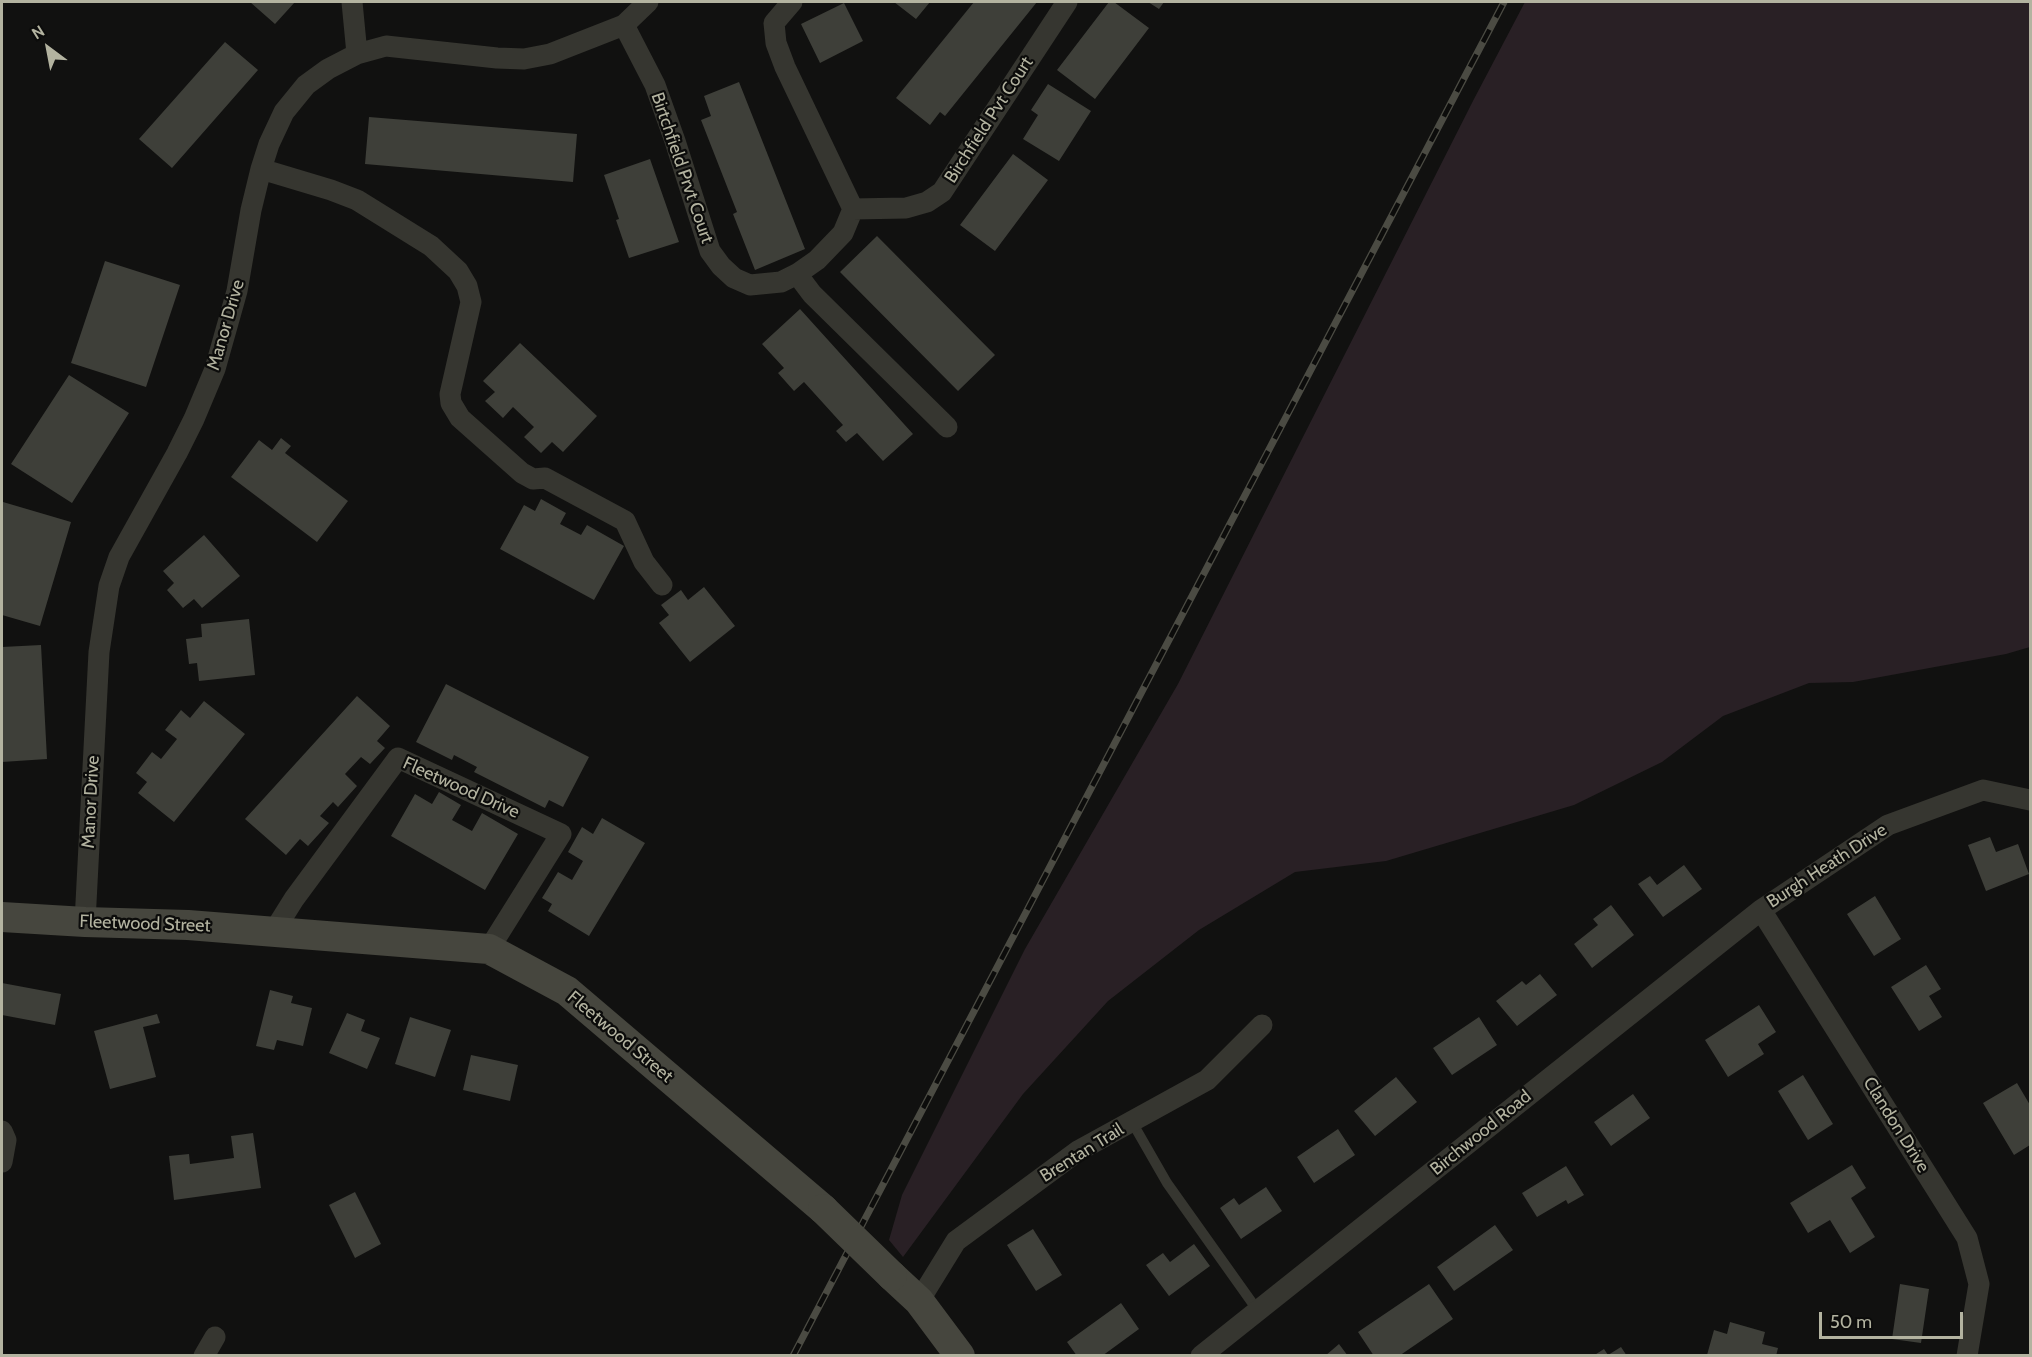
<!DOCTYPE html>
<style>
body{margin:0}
#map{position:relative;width:2032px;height:1357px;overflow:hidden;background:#111110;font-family:Cabin,sans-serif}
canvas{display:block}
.frame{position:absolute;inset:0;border:3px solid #b3b3a0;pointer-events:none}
.north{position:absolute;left:18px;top:18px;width:60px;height:60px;-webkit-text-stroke:4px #0c0c0b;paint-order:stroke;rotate:328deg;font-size:16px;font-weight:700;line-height:24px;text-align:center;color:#b3b3a0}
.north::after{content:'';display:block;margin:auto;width:21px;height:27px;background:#b3b3a0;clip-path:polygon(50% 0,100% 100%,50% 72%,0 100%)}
.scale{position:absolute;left:1819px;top:1312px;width:144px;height:27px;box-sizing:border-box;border:3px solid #b3b3a0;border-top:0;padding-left:8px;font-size:18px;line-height:21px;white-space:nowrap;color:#b3b3a0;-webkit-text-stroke:4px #0c0c0b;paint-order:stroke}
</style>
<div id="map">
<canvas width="2032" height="1357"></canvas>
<div class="frame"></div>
<div class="north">N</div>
<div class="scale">50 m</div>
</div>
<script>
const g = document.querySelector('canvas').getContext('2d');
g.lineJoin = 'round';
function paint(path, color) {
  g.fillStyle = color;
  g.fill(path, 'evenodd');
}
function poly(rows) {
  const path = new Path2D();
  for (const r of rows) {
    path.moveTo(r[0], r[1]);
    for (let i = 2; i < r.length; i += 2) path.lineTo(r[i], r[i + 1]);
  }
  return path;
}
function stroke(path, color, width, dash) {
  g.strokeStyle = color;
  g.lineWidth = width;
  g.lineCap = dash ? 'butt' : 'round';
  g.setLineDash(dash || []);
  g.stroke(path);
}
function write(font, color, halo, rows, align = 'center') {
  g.font = font + ' Cabin,sans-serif';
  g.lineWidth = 4.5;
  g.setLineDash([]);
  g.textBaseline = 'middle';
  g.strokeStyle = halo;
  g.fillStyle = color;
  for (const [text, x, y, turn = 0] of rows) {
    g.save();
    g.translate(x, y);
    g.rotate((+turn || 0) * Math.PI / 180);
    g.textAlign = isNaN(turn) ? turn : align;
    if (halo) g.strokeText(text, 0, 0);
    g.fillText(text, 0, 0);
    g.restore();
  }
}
paint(poly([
 [1525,2,2030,2,2030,647,2006,654,1853,682,1809,683,1723,716,1662,762,1574,805,1386,861,1295,872,1199,930,1108,1001,1023,1094,903,1257,889,1240,902,1195,1025,949,1178,684,1474,99]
]), '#292025');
paint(poly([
 [250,2,295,2,275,24],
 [894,2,930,2,916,19],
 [974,2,1037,2,945,116,940,112,930,125,896,98],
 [1109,2,1114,2,1149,28,1095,99,1057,70],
 [1148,2,1164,2,1159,9],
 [844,3,863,41,820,63,801,24],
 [225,42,258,70,172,168,139,139],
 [739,82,805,249,755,270,733,214,737,212,701,120,711,116,704,96],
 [1048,84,1091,111,1059,161,1023,139,1038,115,1031,110],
 [369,117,577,134,573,182,365,164],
 [1013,154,1048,180,995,251,960,225],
 [650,159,679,242,629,258,616,220,619,219,604,175],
 [877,236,995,355,958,391,840,272],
 [105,261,180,285,146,387,71,363],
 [800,309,913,434,883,461,857,433,846,442,836,431,843,425,804,382,794,391,778,373,784,368,762,344],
 [520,343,597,416,563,452,552,442,541,453,524,437,534,427,513,407,503,418,485,401,495,392,483,381],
 [69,375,129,413,72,503,11,464],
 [281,438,291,446,285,453,348,501,317,542,231,477,259,440,272,450],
 [541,499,566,513,560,524,581,535,587,525,624,546,594,600,500,549,524,505,535,511],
 [3,502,71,522,40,626,2,615],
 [204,535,240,576,202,608,194,599,183,608,167,590,174,583,163,571],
 [704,587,735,626,690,662,659,623,669,615,661,605,681,590,688,600],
 [249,619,255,675,199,681,197,663,189,664,186,639,202,637,201,624],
 [41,645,47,759,2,762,2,647],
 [446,684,589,757,563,807,549,800,545,808,474,772,477,767,454,755,452,760,416,742],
 [357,696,390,726,377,741,385,748,370,764,361,757,345,774,357,786,338,807,333,802,320,816,329,823,308,846,300,839,286,855,245,819],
 [204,701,245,734,174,822,138,793,147,782,136,773,152,752,161,759,177,739,165,730,181,710,190,718],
 [439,792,461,805,452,820,472,831,482,813,518,834,485,890,391,836,415,794,432,804],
 [602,818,645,843,589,936,548,911,552,904,542,898,558,872,572,880,583,861,568,852,582,827,593,834],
 [1990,837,1996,852,2018,844,2029,874,1986,891,1968,845],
 [1684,865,1702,889,1663,917,1638,884,1650,876,1657,885],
 [1875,896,1901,939,1874,956,1847,914],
 [1611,905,1634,935,1592,968,1574,944,1598,925,1593,919],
 [1926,965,1941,989,1929,996,1942,1017,1919,1031,1891,987],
 [1540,974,1557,995,1517,1026,1496,1001,1522,981,1526,985],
 [2,983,61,994,55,1025,2,1015],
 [270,990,293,996,291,1003,312,1008,303,1046,277,1040,274,1050,256,1046],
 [1759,1005,1776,1032,1758,1044,1764,1054,1728,1077,1705,1040],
 [347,1013,365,1020,361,1031,380,1038,367,1069,329,1053],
 [157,1014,160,1023,143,1027,156,1077,110,1089,94,1031],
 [410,1017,451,1030,435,1077,395,1064],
 [1479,1017,1497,1045,1452,1075,1433,1048],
 [471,1055,518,1065,510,1101,463,1090],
 [1803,1075,1833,1124,1808,1140,1778,1091],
 [1396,1077,1417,1102,1375,1136,1354,1111],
 [2017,1083,2030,1105,2030,1145,2014,1155,1983,1103],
 [1633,1094,1650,1118,1611,1146,1594,1122],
 [1338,1129,1355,1155,1314,1183,1297,1157],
 [253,1133,261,1188,174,1200,169,1156,189,1154,190,1164,234,1158,231,1136],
 [1852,1165,1866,1188,1851,1198,1875,1237,1850,1253,1830,1220,1808,1233,1790,1203],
 [1566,1166,1584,1195,1568,1204,1566,1200,1537,1217,1522,1193],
 [1266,1187,1282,1211,1241,1239,1220,1208,1234,1198,1239,1205],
 [355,1192,381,1244,355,1258,329,1205],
 [1495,1225,1513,1250,1454,1291,1437,1267],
 [1033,1229,1062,1275,1036,1291,1007,1245],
 [1194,1244,1210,1266,1169,1296,1146,1265,1163,1253,1170,1262],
 [1429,1284,1453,1319,1399,1356,1374,1356,1358,1332],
 [1900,1284,1929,1289,1921,1343,1892,1339],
 [1121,1303,1139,1329,1102,1356,1077,1356,1067,1342],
 [1730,1322,1765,1332,1762,1344,1778,1348,1776,1356,1707,1355,1714,1330,1727,1334],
 [1339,1344,1348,1356,1325,1356],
 [1621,1347,1627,1356,1593,1356,1604,1349,1608,1355]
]), '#3e3f39');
stroke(poly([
 [1132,1122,1167,1183,1258,1311]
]), '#363630', 10);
stroke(poly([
 [352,2,357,54],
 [624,25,655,85,675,141,710,251,721,266,734,278,750,285,781,282,797,274,817,260,843,233,853,209,785,67,776,43,774,23,792,2],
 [261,169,331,190,357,200,431,246,458,271,467,286,471,302,450,394,451,403,460,418,522,473,533,479,545,478,625,521,644,562,662,585],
 [853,209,906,208,927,202,942,192,1067,2],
 [797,274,812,294,947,427],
 [1761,910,1967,1238,1979,1284,1967,1356],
 [85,922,99,652,109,586,119,557,177,453,194,419,215,369,237,291,251,210,261,169,269,144,284,112,306,85,328,69,357,54,386,46,497,58,524,59,550,54,624,25,648,2],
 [274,931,294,899,398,758,561,834,489,949],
 [2,1131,6,1140,2,1162],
 [919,1301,956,1241,1078,1151,1207,1080,1262,1025],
 [204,1356,215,1337],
 [1201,1356,1761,910,1888,825,1983,790,2030,800]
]), '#363630', 21);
stroke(poly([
 [2,917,85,922,188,925,489,949,567,991,823,1209],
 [892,1276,919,1301,960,1356]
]), '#46463e', 30);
const rail = poly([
 [793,1356,1504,2]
]);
stroke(rail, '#4b4b43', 7);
stroke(rail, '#0c0c0b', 4.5, [14]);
stroke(poly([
 [823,1209,892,1276]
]), '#46463e', 30);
write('18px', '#b3b3a0', '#0c0c0b', [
 ["Birchfield Pvt Court",989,120,-57],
 ["Birtchfield Prvt Court",682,168,71],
 ["Manor Drive",226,325,-74],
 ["Fleetwood Drive",461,788,24],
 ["Manor Drive",91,802,-87],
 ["Burgh Heath Drive",1827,866,-33],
 ["Fleetwood Street",145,924,2],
 ["Fleetwood Street",620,1037,40],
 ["Clandon Drive",1896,1125,58],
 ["Birchwood Road",1481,1133,-39],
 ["Brentan Trail",1082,1153,-32]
]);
</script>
